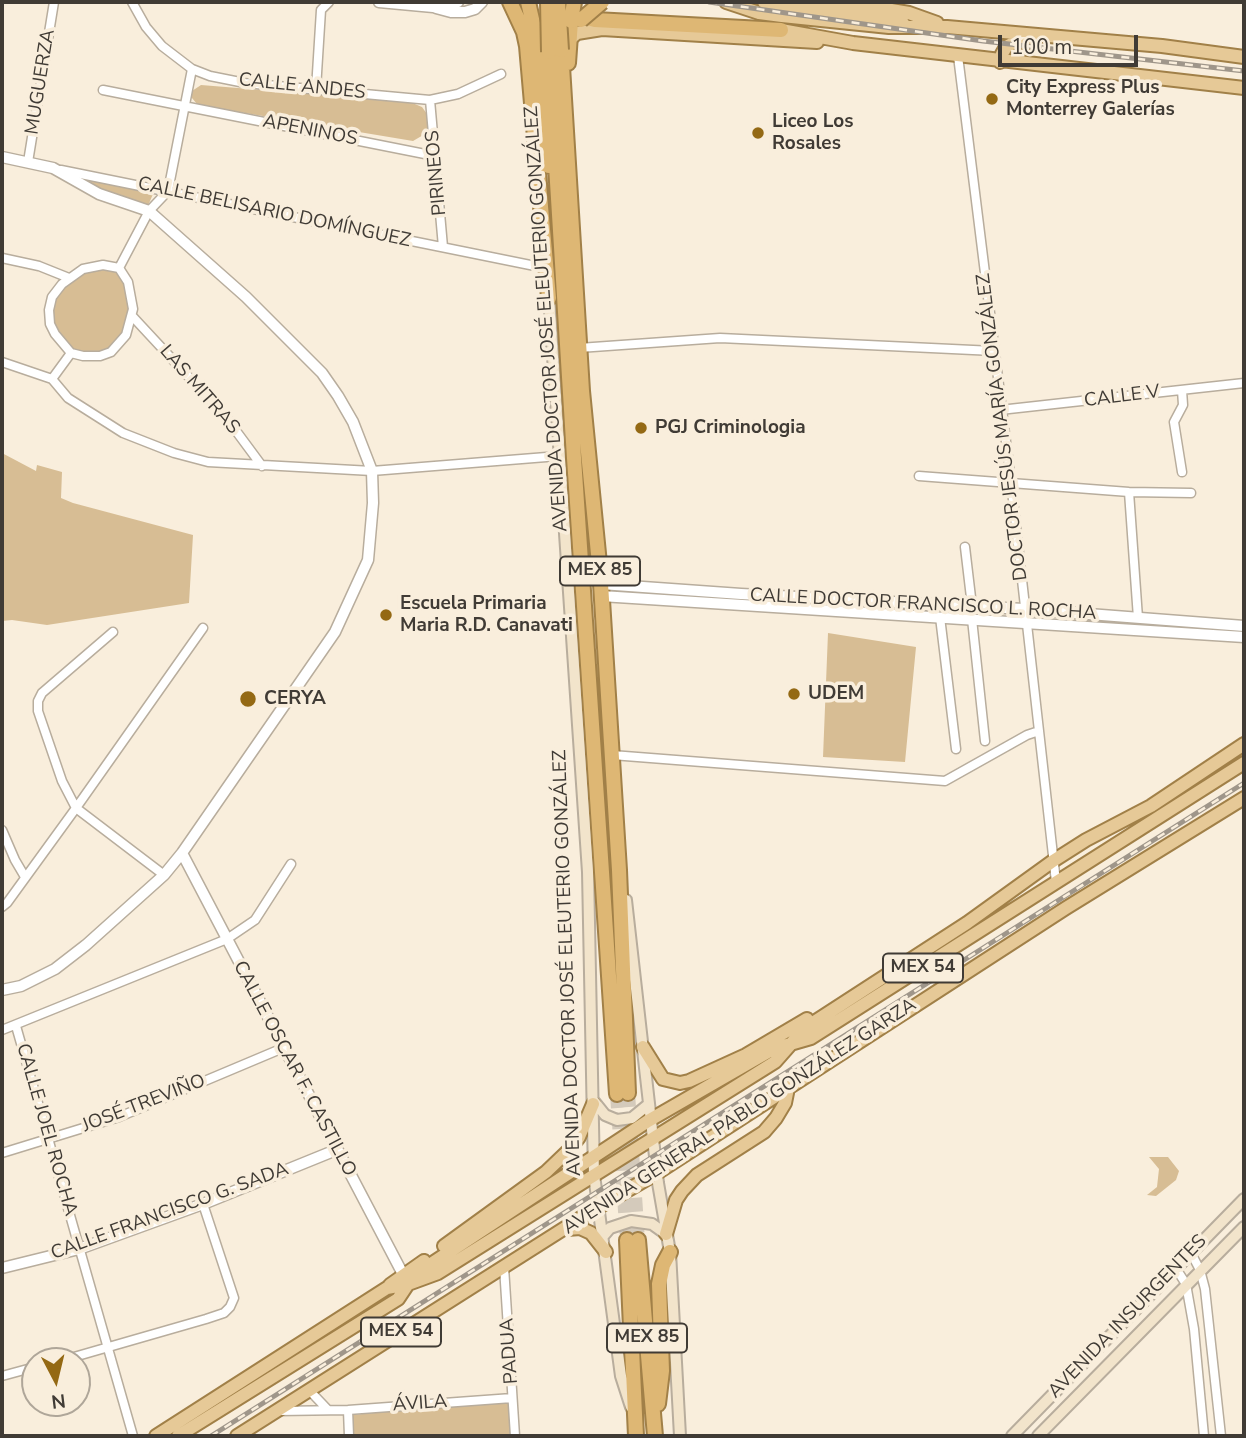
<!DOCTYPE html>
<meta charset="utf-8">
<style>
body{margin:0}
#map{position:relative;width:1246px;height:1438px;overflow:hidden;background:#f9eedc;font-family:"Nunito Sans",sans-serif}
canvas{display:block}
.frame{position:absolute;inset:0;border:4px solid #403b35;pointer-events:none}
.north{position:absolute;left:21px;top:1347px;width:70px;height:70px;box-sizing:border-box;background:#f9eedc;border:2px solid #afa699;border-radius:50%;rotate:173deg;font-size:19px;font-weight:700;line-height:28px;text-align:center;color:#403b35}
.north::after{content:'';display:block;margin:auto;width:24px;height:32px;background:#946914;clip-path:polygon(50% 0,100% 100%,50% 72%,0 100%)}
.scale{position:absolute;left:998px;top:35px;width:140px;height:32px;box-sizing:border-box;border:4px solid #403b35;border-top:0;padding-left:9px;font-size:21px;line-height:24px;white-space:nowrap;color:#403b35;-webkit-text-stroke:5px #f9eedc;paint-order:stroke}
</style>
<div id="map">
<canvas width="1246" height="1438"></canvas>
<div class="frame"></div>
<div class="north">N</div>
<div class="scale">100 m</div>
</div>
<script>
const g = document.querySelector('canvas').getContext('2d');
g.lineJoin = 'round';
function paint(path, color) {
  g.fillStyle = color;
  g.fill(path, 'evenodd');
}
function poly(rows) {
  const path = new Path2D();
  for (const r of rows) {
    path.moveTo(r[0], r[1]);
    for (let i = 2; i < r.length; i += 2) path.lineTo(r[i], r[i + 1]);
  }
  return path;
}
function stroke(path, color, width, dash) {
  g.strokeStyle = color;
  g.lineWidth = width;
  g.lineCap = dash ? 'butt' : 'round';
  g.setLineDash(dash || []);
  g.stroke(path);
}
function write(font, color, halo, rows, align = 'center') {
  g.font = font + ' "Nunito Sans",sans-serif';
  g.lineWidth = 7;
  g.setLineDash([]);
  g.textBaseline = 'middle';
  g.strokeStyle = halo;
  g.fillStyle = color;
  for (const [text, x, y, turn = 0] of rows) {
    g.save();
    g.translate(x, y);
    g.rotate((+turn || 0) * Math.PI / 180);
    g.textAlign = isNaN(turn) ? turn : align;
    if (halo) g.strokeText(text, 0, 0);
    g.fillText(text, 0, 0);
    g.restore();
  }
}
paint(poly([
 [201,85,410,102,422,107,427,114,428,128,425,134,413,141,203,106,197,104,192,98,192,91],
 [81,176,142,190,153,194,147,208,79,182],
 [119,268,133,300,126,335,100,356,71,353,50,324,52,297,83,269],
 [2,453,36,471,37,465,62,472,61,498,73,503,193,535,189,603,47,625,12,620,2,621],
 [828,633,916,647,905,762,823,757],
 [1149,1157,1168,1157,1179,1171,1176,1180,1156,1196,1147,1195,1157,1187,1159,1169],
 [509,1400,511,1436,354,1436,352,1415]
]), '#d7bd94');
stroke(poly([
 [628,1093,638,1240],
 [617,1094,627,1240]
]), '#d4cabb', 14, [14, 7]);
const minor = poly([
 [132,2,146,27,162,46,192,69,210,76,245,83,430,100,458,94,501,74],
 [958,56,1011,482,1056,882],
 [316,89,321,10,329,2],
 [103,90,435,156],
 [430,100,443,247],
 [28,162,54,2],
 [61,170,545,268],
 [2,258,39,266,69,278],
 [103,265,119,268,128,282,133,309,126,335,111,352,100,356,83,356,71,353,55,334,50,324,49,310,52,297,62,284,83,269,103,265],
 [119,268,149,211,168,191,192,69],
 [133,317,225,416,262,466],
 [579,348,720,338,994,351],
 [2,362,52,379,68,398,123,433,174,453,208,462,372,471,559,456],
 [52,379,71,353],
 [1000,410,1244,383],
 [1182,472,1174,422,1183,405,1182,390],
 [919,476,1129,492,1191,493],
 [1129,492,1138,618],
 [965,547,972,606],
 [940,617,956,749],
 [972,619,985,741],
 [113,632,42,693,38,701,38,711,62,781,76,808,164,875],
 [612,755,945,781,1027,735,1039,731],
 [2,830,15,860,25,877],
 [2,907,7,903,76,808,203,628],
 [16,1026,133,1436],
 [2,1030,227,939,255,920,291,864],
 [2,1153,119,1117,283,1048],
 [1191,1253,1200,1270,1205,1289,1221,1436],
 [504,1267,515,1436],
 [1175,1267,1186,1284,1194,1329,1204,1436],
 [60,1361,206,1319,224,1313,230,1307,234,1298,203,1204],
 [2,1376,35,1367],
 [309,1390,328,1410],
 [348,1410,349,1436],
 [278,1411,348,1410,512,1398]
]);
const tertiary = poly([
 [379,2,433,7,458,2],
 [436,8,451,12,465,12,475,9,482,2],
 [2,157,53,168,99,194,149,211,246,297,322,373,338,396,353,422,372,471,373,503,368,560,335,632,182,853,164,875,86,945,55,969,21,986,2,990],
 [601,584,741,594,1024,609,1244,626],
 [601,596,1244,637],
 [182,853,406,1280],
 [2,1268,79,1249,203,1204,336,1150]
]);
const secondary = poly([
 [549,298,588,872,594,1175,621,1376,631,1407],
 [626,900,658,1183,670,1252,680,1436],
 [593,1100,605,1115,617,1120,632,1118,649,1104],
 [604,1235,610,1228,631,1221,652,1224,666,1234],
 [1012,1436,1244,1199],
 [1038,1436,1244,1227]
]);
const primary = poly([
 [726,2,759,13,782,16,889,27,947,27,1162,46,1244,57],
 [764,2,892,19,903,23],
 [821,2,856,4,909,13,937,23],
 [781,30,853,43,1244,88],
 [569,40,577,33,602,29,817,42],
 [1000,62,1002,54,1006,47,1017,41,1028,43],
 [643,1047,663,1079,680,1083,689,1081,746,1055,807,1019],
 [567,1229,580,1228,591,1233,606,1252],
 [666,1234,676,1200,682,1191,697,1175,764,1132,776,1118,785,1103,788,1088],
 [444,1246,546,1172,569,1150,579,1137,593,1104],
 [390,1285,424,1261],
 [156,1436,387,1288,408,1284,438,1273,775,1062,805,1028,967,923,1053,861,1086,840,1151,806,1244,744],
 [178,1436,398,1299,408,1284,431,1264,648,1121,773,1049,811,1038,1244,763],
 [237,1436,587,1214,657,1173,1066,908,1244,798]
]);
const trunk = poly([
 [510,2,524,32,527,46,549,298],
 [528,2,535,32,549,166],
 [576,15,595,20,781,30],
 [561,50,582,391,601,584,619,870,628,1093],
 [549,52,574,458,617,1094],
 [568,63,571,21],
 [627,1240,636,1436],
 [638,1240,655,1436],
 [658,1404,662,1371,659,1284,663,1265,670,1252]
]);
stroke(minor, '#b8ad9d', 11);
stroke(tertiary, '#b8ad9d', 13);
stroke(secondary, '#b8ad9d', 14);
stroke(primary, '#a18048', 16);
stroke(trunk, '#a18048', 18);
stroke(minor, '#fff', 8);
stroke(tertiary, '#fff', 10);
stroke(secondary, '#f2e4cb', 10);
stroke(primary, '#e6c997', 12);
stroke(trunk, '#deb774', 14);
const rail = poly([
 [709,2,983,41,1244,71],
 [211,1436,1244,783]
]);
stroke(rail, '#9f968a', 5);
stroke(rail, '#f9eedc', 2.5, [8]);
const trunkBridge = poly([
 [548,2,549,52],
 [558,2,561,50],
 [581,20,602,2],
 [571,21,574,2]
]);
stroke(trunkBridge, '#a18048', 18, []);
stroke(trunkBridge, '#deb774', 14);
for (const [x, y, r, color] of [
 [992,99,7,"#946914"],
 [758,133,7,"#946914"],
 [641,428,7,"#946914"],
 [386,615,7,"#946914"],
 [794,694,7,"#946914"],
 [248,699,9,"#946914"]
]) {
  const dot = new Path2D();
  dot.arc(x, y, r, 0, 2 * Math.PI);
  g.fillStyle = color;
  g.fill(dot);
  stroke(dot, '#f9eedc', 2.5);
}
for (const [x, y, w] of [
 [600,571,80],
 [923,968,80],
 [401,1332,80],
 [647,1338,80]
]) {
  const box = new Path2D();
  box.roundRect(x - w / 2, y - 14.5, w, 29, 5);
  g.fillStyle = '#f9eedc';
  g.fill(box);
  stroke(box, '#403b35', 2);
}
write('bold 18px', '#403b35', null, [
 ["MEX 85",600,571],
 ["MEX 54",923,968],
 ["MEX 54",401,1332],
 ["MEX 85",647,1338]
]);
write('19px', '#403b35', '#f9eedc', [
 ["MUGUERZA",41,82,-81],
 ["CALLE ANDES",302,87,6],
 ["APENINOS",310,131,11],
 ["PIRINEOS",437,173,-95],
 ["CALLE BELISARIO DOMÍNGUEZ",274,213,12],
 ["AVENIDA DOCTOR JOSÉ ELEUTERIO GONZÁLEZ",547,319,-94],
 ["LAS MITRAS",199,390,49],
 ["CALLE V",1122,397,-7],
 ["DOCTOR JESÚS MARÍA GONZÁLEZ",1003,427,-97],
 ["CALLE DOCTOR FRANCISCO L. ROCHA",923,605,3],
 ["AVENIDA DOCTOR JOSÉ ELEUTERIO GONZÁLEZ",568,963,-92],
 ["CALLE OSCAR F. CASTILLO",294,1069,62],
 ["JOSÉ TREVIÑO",144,1104,-21],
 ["AVENIDA GENERAL PABLO GONZÁLEZ GARZA",740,1117,-33],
 ["CALLE JOEL ROCHA",46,1130,74],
 ["CALLE FRANCISCO G. SADA",170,1212,-20],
 ["AVENIDA INSURGENTES",1128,1317,-46],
 ["PADUA",510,1351,-94],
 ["ÁVILA",420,1404,-4]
]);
write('bold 19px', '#403b35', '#f9eedc', [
 ["City Express Plus",1006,88],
 ["Monterrey Galerías",1006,110],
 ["Liceo Los",772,122],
 ["Rosales",772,144],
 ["PGJ Criminologia",655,428],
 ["Escuela Primaria",400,604],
 ["Maria R.D. Canavati",400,626],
 ["UDEM",808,694],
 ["CERYA",264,699]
], 'left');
</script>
